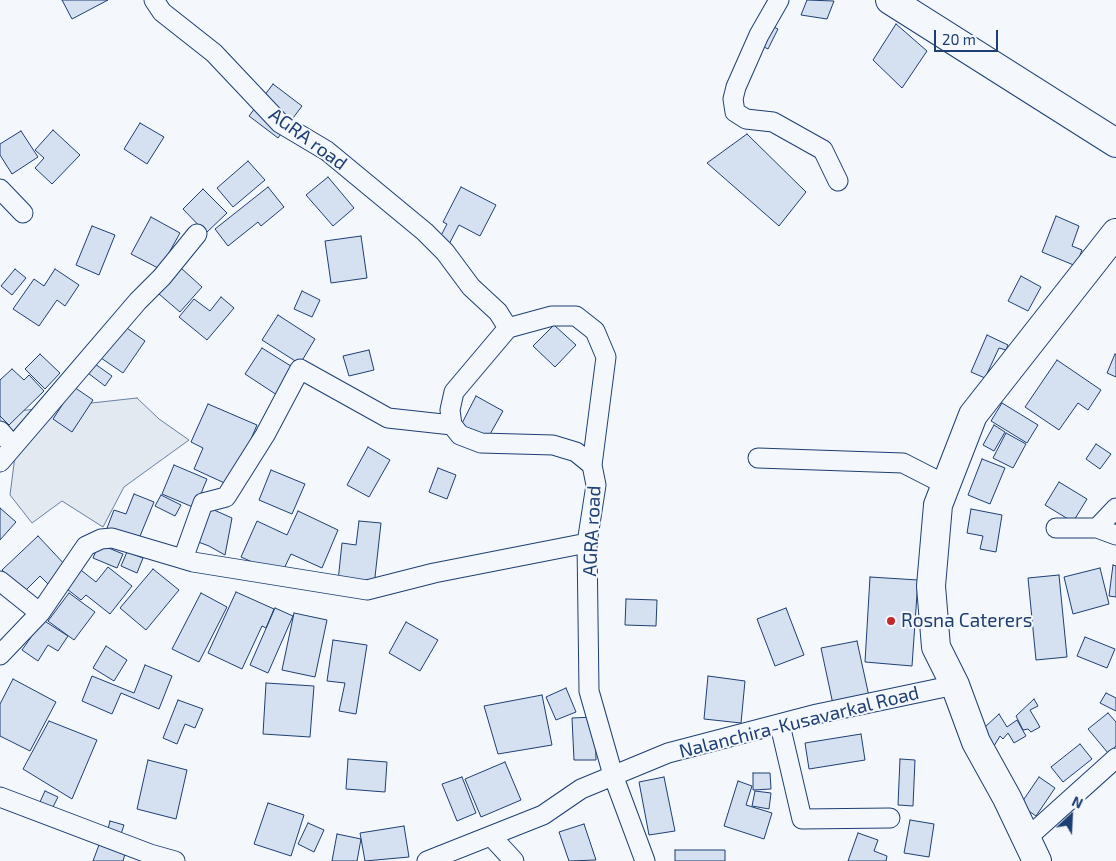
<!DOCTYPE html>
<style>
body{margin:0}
#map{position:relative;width:1116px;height:861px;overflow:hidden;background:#f4f7fb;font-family:"Exo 2",sans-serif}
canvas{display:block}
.north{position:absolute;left:1046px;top:791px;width:50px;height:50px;-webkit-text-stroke:4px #f4f7fb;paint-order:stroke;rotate:25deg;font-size:14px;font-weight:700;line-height:20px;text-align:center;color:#1d3f73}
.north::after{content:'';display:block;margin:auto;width:18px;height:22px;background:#1d3f73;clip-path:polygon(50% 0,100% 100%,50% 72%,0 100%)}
.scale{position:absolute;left:934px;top:30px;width:64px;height:22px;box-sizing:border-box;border:2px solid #1d3f73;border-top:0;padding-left:6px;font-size:15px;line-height:18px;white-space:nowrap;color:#1d3f73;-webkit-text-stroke:4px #f4f7fb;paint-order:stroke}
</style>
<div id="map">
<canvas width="1116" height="861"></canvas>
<div class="north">N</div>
<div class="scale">20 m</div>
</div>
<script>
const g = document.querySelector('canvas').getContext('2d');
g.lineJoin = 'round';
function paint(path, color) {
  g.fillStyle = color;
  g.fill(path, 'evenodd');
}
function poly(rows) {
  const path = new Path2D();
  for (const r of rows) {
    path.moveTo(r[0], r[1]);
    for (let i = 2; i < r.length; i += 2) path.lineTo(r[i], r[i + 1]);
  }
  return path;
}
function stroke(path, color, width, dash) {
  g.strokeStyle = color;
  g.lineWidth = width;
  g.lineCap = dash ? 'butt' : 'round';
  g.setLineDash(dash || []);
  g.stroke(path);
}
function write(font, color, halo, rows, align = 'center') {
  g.font = font + ' "Exo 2",sans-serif';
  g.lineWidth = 4;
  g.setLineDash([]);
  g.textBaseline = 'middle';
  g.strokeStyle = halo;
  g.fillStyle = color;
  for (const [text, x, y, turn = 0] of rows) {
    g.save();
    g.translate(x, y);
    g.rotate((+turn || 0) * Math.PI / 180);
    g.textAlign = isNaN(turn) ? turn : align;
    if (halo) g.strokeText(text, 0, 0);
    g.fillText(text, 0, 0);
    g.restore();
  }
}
const green = poly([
 [137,398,159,419,189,440,124,487,103,527,62,501,32,523,10,495,15,456,0,461,0,413,137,398]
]);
paint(green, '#e3e9f0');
stroke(green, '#687fa3', 1);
const building = poly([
 [62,0,108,0,72,19,62,0],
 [807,0,834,1,827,19,801,15,807,0],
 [766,23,778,29,768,49,756,43,766,23],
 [896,24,927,51,902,88,873,60,896,24],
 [273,84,302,106,278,138,249,116,273,84],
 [140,123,164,137,147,164,124,149,140,123],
 [53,130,80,155,52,184,35,168,44,158,35,150,53,130],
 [21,131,38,157,12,174,0,155,0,144,21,131],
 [747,134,806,192,779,226,707,163,747,134],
 [248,161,265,180,233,207,217,188,248,161],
 [328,177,354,208,333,226,306,195,328,177],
 [268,187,284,207,261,226,258,222,228,246,215,229,268,187],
 [461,187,496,205,480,236,459,225,444,254,434,249,447,224,443,222,461,187],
 [203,189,227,213,206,233,183,209,203,189],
 [1056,216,1079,226,1072,246,1082,250,1076,266,1042,252,1056,216],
 [151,217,180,233,160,269,131,254,151,217],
 [92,226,115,235,99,275,76,265,92,226],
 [361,236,367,278,331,283,325,241,361,236],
 [181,268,202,287,180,312,159,294,181,268],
 [15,269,26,278,12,295,1,286,15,269],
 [55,269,79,285,65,306,57,300,39,326,13,309,34,279,44,286,55,269],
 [1021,276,1041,287,1028,311,1008,301,1021,276],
 [302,291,320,300,312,317,294,309,302,291],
 [221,297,234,308,207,340,179,317,194,299,210,311,221,297],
 [278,315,315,339,300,364,262,340,278,315],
 [554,325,576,345,555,367,533,346,554,325],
 [124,326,145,341,123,373,101,358,124,326],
 [987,335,1008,345,1006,350,999,348,985,378,971,372,987,335],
 [262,348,294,368,277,395,245,374,262,348],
 [369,350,374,370,349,376,343,356,369,350],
 [40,354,60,373,45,389,25,369,40,354],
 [1115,354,1116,355,1116,377,1107,373,1115,354],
 [1057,360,1101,390,1088,410,1078,403,1059,430,1025,407,1057,360],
 [95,364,112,376,105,386,88,373,95,364],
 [12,369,24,380,29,375,44,391,9,425,0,416,0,380,12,369],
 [74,387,93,400,72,432,53,419,74,387],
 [476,396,503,411,484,445,458,431,476,396],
 [1002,403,1038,425,1027,443,991,421,1002,403],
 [208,404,257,425,231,486,194,469,203,448,191,442,208,404],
 [994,425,1005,432,994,451,983,445,994,425],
 [1006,433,1026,444,1013,468,993,458,1006,433],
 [1096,444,1111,454,1100,469,1086,459,1096,444],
 [368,447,390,460,369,497,347,485,368,447],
 [982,459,1005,468,990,504,968,495,982,459],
 [174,465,207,479,195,508,162,494,174,465],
 [438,468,456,475,447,499,429,492,438,468],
 [271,470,305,484,292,514,259,500,271,470],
 [1059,482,1087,499,1073,522,1045,505,1059,482],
 [134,494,154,502,138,541,107,528,114,510,126,514,134,494],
 [161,495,181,505,175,516,155,506,161,495],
 [0,508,16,522,0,540,0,508],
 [203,508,214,510,232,518,225,555,209,546,193,540,203,508],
 [971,509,1002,515,996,552,980,549,983,536,967,533,971,509],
 [298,511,338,530,322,568,291,554,281,575,241,557,257,521,287,535,298,511],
 [359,521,381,523,374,586,338,581,342,543,356,545,359,521],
 [38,536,67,567,49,585,40,576,23,593,2,570,38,536],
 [99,544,123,554,117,568,93,558,99,544],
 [127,552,143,558,137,573,121,566,127,552],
 [1113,565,1116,566,1116,597,1109,596,1113,565],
 [77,567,96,582,108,567,132,586,110,614,86,595,81,600,62,585,77,567],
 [1100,568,1109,604,1073,614,1064,577,1100,568],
 [153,569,179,590,146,630,120,608,153,569],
 [1059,575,1067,657,1036,660,1028,578,1059,575],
 [870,577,918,580,912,666,865,662,870,577],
 [236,592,274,609,266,628,262,626,242,669,208,653,236,592],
 [69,593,95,612,74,640,48,621,69,593],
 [201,593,227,607,199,662,172,649,201,593],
 [626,599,657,600,656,626,625,625,626,599],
 [275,608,293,616,268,673,250,665,275,608],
 [786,608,804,655,775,666,757,619,786,608],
 [294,613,327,620,315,677,282,670,294,613],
 [43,620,68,636,58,651,48,645,38,661,22,650,43,620],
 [406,622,438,640,420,671,389,653,406,622],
 [1085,637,1115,649,1107,668,1077,656,1085,637],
 [333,640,367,645,356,714,339,711,345,683,327,681,333,640],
 [857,641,870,701,834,709,821,648,857,641],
 [106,646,127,660,114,681,93,668,106,646],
 [145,665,172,676,159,709,121,693,112,714,82,701,92,676,134,693,145,665],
 [708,676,745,681,741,723,704,719,708,676],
 [13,679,56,702,30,751,0,736,0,704,13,679],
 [266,683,314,686,310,737,263,734,266,683],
 [566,688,576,712,556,720,546,697,566,688],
 [1106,693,1116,698,1116,711,1100,703,1106,693],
 [542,695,552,745,498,754,484,706,542,695],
 [1034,699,1038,706,1030,710,1040,727,1031,732,1028,729,1023,730,1016,716,1034,699],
 [178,700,203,709,195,728,185,724,177,744,163,738,178,700],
 [1108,713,1116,722,1116,746,1108,753,1088,729,1108,713],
 [999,714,1007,727,1017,720,1026,736,1014,743,1008,733,1003,739,1000,736,994,746,984,728,999,714],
 [595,717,596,760,574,760,572,718,595,717],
 [49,721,97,740,72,799,23,769,49,721],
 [861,734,865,760,809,769,805,743,861,734],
 [1080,744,1092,759,1063,782,1051,767,1080,744],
 [348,759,387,762,385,792,346,789,348,759],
 [900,759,915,760,913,806,898,805,900,759],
 [148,760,187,770,176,819,137,809,148,760],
 [505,762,521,800,481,817,465,779,505,762],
 [753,773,770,773,771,789,753,790,753,773],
 [462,777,476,813,457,821,442,784,462,777],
 [664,777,675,831,649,835,639,782,664,777],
 [1039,777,1055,788,1036,816,1020,805,1039,777],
 [738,781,752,786,746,805,772,813,764,839,724,826,738,781],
 [45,791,58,797,52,809,39,804,45,791],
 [755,791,771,793,769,809,752,806,755,791],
 [268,803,304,815,291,856,254,844,268,803],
 [910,820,934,824,929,857,904,853,910,820],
 [110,821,124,825,120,837,107,833,110,821],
 [308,823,324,830,314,852,298,844,308,823],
 [584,824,596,860,569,861,559,832,584,824],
 [404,826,409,857,365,861,360,833,404,826],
 [858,833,878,840,874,851,887,856,886,861,848,861,858,833],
 [337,834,361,839,357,861,332,861,337,834],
 [99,845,125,854,123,861,93,861,99,845],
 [675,850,725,850,725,861,675,861,675,850]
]);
paint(building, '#d5e0f0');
stroke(building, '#1d3f73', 1);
const street = poly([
 [154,0,162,12,214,53,280,123,327,151,425,232,445,252,471,287,498,312,508,328],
 [779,0,759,35,736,87,733,99,735,112,746,119,773,122,823,150,838,181],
 [0,189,23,213],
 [0,431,13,446],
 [758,458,903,463,946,485],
 [0,462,138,301,162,277,197,234],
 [592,465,606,357,595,331,576,316,552,316,508,328,454,392,450,410,452,425,460,435,481,443,553,445,576,452,592,465,596,485,587,543,589,691,613,775,645,861],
 [1056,528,1097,528,1116,535],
 [1097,528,1116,508],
 [183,559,203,503,226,497,265,435,300,369,388,418,452,425],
 [0,581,40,613],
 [0,655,40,613,86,546,101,539,112,538,193,562,367,590,434,573,587,543],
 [780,725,802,819,890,818],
 [0,797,150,854,175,861],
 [491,836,514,861],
 [1026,839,1116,758],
 [427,861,543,815,581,789,668,753,817,714,955,685]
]);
const secondary = poly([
 [890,0,1116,143],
 [1037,861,1007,798,976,742,955,685,936,647,931,586,938,505,973,415,1116,233]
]);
stroke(street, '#1d3f73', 21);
stroke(secondary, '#1d3f73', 30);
stroke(street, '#f4f7fb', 19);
stroke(secondary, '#f4f7fb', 28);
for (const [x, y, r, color] of [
 [891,621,5,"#c62828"]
]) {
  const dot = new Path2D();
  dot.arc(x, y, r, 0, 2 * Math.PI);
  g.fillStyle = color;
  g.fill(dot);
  stroke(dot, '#f4f7fb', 2);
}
write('19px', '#1d3f73', '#f4f7fb', [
 ["AGRA road",308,139,36],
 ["AGRA road",592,531,-87],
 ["Nalanchira-Kusavarkal Road",799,722,-14]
]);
write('19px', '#1d3f73', '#f4f7fb', [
 ["Rosna Caterers",901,621]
], 'left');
</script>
